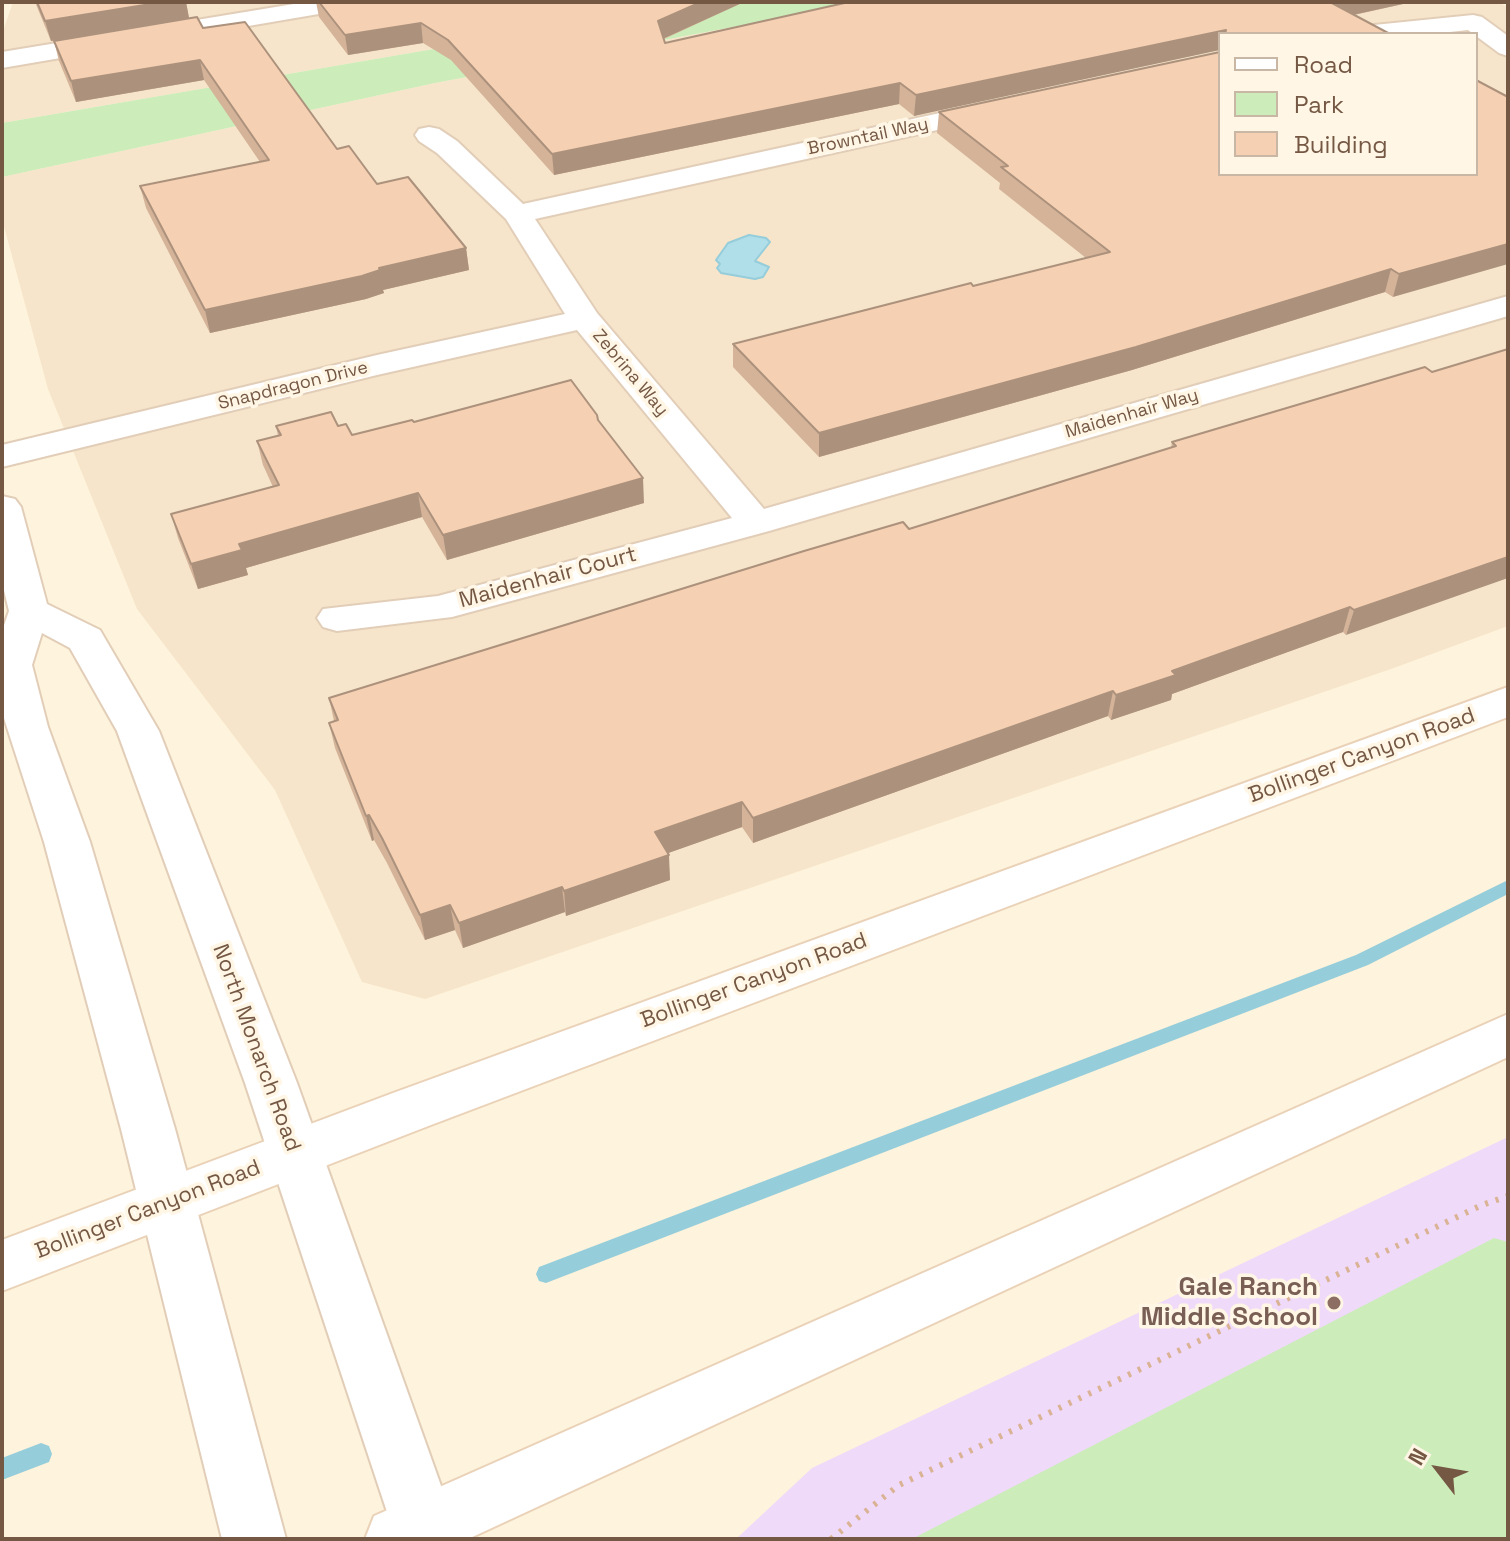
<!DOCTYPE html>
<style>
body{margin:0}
#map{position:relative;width:1510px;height:1541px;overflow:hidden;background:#fef3dc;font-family:"Space Grotesk",sans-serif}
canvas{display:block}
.frame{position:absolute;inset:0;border:4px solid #755844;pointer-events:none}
.legend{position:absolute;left:1218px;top:32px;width:260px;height:144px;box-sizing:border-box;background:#fff6e5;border:2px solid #c8b7a5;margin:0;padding:10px 14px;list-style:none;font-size:24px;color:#755844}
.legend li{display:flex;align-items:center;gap:16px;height:40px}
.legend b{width:40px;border:2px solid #c8b7a5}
.north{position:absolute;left:1398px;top:1429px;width:80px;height:80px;-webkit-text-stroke:6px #fff6e5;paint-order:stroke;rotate:301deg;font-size:22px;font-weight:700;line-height:32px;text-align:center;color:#755844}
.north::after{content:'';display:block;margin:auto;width:28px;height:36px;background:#755844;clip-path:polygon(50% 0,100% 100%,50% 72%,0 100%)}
</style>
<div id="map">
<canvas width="1510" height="1541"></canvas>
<div class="frame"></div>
<ul class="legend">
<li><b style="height:10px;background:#fff"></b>Road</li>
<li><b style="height:22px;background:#ccecba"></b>Park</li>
<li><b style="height:22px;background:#f6d0b2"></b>Building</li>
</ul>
<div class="north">N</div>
</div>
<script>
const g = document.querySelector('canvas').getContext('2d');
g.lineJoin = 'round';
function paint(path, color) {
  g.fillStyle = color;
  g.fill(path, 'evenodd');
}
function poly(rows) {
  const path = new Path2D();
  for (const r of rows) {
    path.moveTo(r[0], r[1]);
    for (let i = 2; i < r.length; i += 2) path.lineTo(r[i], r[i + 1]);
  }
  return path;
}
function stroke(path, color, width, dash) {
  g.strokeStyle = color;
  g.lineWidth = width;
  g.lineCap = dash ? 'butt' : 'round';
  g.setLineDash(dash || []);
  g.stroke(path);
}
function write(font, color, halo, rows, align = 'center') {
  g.font = font + ' "Space Grotesk",sans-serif';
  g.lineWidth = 7;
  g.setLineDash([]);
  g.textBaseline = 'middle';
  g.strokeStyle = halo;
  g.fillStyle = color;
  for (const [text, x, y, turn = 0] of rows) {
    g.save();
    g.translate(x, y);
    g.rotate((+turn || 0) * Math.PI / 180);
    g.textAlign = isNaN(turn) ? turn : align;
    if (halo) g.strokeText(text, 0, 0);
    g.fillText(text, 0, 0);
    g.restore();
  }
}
paint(poly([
 [13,2,708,2,2,123,2,34],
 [866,2,1497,2,1508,7,1508,626,1391,669,425,999,362,982,275,790,137,609,48,389,2,219,2,177,435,83],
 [1220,34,1476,34,1476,174,1220,174]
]), '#f6e5ca');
paint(poly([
 [1508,1137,1508,1539,736,1539,812,1468]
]), '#f0dafa');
paint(poly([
 [708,2,866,2,435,83,2,177,2,123],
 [1494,1238,1508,1242,1508,1539,912,1539]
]), '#ccecba');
const water = poly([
 [749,235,766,238,770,242,755,261,769,267,763,277,755,279,721,273,717,268,720,264,716,260,728,243,749,235]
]);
paint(water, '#b0dee9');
stroke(water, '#95cddb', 2);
paint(poly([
 [1508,880,1508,894,1368,965,546,1283,539,1281,536,1274,539,1267,1356,955,1508,880],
 [41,1443,49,1446,52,1454,49,1462,2,1480,2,1458,41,1443]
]), '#95cddb');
const minor = poly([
 [306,2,360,2,357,7,348,9,2,68,2,52,306,2],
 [1473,15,1482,17,1508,36,1508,56,1499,53,1468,30,1432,34,1351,34,1355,29,1364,26,1473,15],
 [995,101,1005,103,1008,109,1005,115,535,219,597,313,764,509,1508,296,1508,316,769,531,452,617,337,631,323,627,317,618,323,609,438,596,732,518,577,330,377,375,2,467,2,445,377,355,565,314,506,219,437,153,419,141,415,135,419,129,429,127,439,129,457,141,523,204,995,101]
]);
const tertiary = poly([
 [2,496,15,499,21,507,47,604,100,630,159,731,297,1083,460,1539,396,1539,245,1083,117,731,70,648,42,633,32,665,48,727,90,842,175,1129,286,1539,222,1539,121,1129,44,842,2,712,2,631,9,611,2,582,2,496]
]);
const secondary = poly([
 [1508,687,1508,717,431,1125,2,1291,2,1240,393,1093,1508,687],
 [1508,1014,1508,1057,468,1539,365,1539,374,1516,1508,1014]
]);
stroke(minor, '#e2ceb8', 4);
stroke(tertiary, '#e2ceb8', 4);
stroke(secondary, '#ead2b8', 4);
stroke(poly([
 [831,1539,899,1485,1482,1205,1508,1196]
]), '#dab395', 6, [3, 8]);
paint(minor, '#fff');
paint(tertiary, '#fff');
paint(secondary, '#fff');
paint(poly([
 [35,2,186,2,189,18,51,41],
 [316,2,744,2,664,39,665,43,849,2,1412,2,1354,15,1220,34,914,116,899,104,554,175,451,60,423,43,348,55,319,17],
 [203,28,377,184,466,248,469,270,383,290,384,293,366,299,210,333,146,208,140,186,260,162,204,80,76,102,59,61,54,41],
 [939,112,1476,174,1393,297,1385,292,1132,370,819,457,733,367,733,344,1086,258,999,189,1000,183,937,133],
 [1432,372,1346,635,1343,632,1172,694,1171,700,1111,720,1108,716,753,843,742,827,668,853,670,880,566,916,565,912,463,948,455,930,425,940,387,863,374,840,372,841,335,748,329,723,334,721,329,698,909,529,1171,448,1172,442],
 [598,420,644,503,447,560,422,517,246,568,248,575,198,589,178,538,171,514,273,487,263,465,257,441,278,436,276,426,338,426,352,435,414,422]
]), '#d4b399');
paint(poly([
 [163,2,186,2,189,18,51,41,45,21],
 [701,2,744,2,658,41,658,21],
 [1330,2,1412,2,1325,21],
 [421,23,423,43,348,55,345,35],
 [1226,30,1225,34,1220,34,1220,50,914,116,916,95],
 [200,60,204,80,76,102,71,81],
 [900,83,899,104,554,175,552,154],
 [1508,244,1508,264,1393,297,1399,274],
 [466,248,469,270,383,290,384,293,366,299,210,333,205,310],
 [1391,269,1385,292,1132,370,819,457,819,433],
 [643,478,644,503,447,560,443,535],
 [418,493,422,517,246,568,248,575,198,589,191,564,239,544],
 [1508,557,1508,578,1346,635,1354,610],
 [1350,607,1343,632,1172,694,1171,700,1111,720,1116,695,1172,671],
 [1113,691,1108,716,753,843,753,818],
 [742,802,742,827,657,857,655,832],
 [369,815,374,840,372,841,366,816],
 [669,855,670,880,566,916,564,891],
 [562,887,565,912,463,948,459,923],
 [450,905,455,930,425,940,420,915]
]), '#ac927d');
const building = poly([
 [37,2,163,2,45,21,37,2],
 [319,2,701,2,658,21,665,43,849,2,1330,2,1390,34,1225,34,1226,30,916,95,900,83,552,154,448,40,421,23,345,35,319,2],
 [197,17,203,28,245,22,337,149,349,146,377,184,408,177,466,248,379,268,380,270,362,276,205,310,140,186,269,160,200,60,71,81,54,41,197,17],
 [1220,52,1220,174,1476,174,1476,80,1508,97,1508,244,1399,274,1391,269,1136,347,819,433,733,344,971,283,973,286,1110,252,1001,167,1008,166,939,112,1220,52],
 [1508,349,1508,557,1354,610,1350,607,1172,671,1176,675,1116,695,1113,691,753,818,742,802,655,832,669,855,564,891,562,887,459,923,450,905,420,915,382,838,369,815,366,816,329,723,338,720,329,698,804,551,903,522,909,529,1176,446,1172,442,1425,367,1432,372,1508,349],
 [571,380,597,415,598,420,643,478,443,535,418,493,239,544,242,550,191,564,171,514,279,485,257,441,281,435,276,426,331,412,338,426,346,424,352,435,412,420,414,422,571,380]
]);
paint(building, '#f6d0b2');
stroke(building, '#ac927d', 2);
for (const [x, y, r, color] of [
 [1334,1303,8,"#8d6e63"]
]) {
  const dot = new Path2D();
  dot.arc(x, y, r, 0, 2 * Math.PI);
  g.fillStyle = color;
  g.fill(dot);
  stroke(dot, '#fff6e5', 3);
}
write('18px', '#755844', '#fff6e5', [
 ["Browntail Way",868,137,-12],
 ["Zebrina Way",630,373,50],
 ["Snapdragon Drive",293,386,-14],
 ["Maidenhair Way",1132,414,-16]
]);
write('22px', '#755844', '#fff6e5', [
 ["Maidenhair Court",548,578,-15],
 ["Bollinger Canyon Road",1362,756,-20],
 ["Bollinger Canyon Road",754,981,-20],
 ["North Monarch Road",256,1048,70],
 ["Bollinger Canyon Road",148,1210,-21]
]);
write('bold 26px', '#785e54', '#fff6e5', [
 ["Gale Ranch",1318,1288],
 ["Middle School",1318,1318]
], 'right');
</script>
